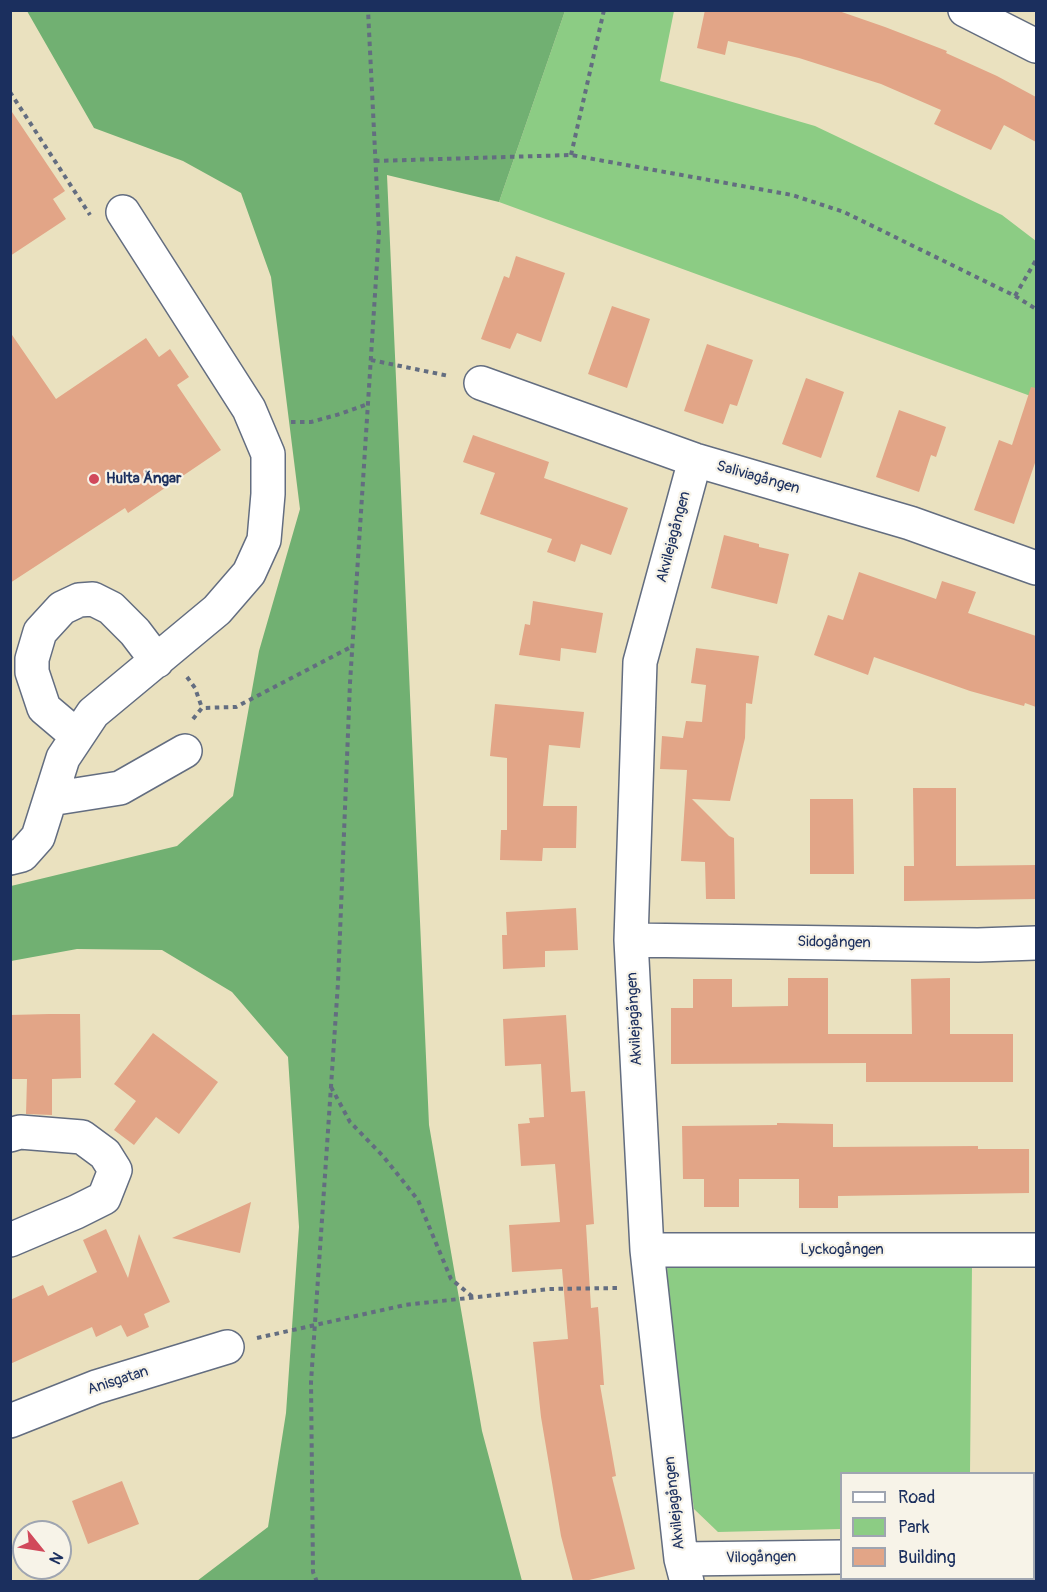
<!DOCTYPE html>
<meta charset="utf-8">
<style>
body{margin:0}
#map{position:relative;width:1047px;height:1592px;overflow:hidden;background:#eae1bf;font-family:Pangolin,sans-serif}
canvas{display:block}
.frame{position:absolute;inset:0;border:12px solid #1b2f5e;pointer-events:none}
.legend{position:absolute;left:840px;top:1472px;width:195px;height:108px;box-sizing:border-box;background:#f7f3e8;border:2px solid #9fa5b1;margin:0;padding:8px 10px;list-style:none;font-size:18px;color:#1b2f5e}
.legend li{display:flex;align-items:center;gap:12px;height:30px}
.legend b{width:30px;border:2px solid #9fa5b1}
.north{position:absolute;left:12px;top:1520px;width:60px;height:60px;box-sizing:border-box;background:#f7f3e8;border:2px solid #9fa5b1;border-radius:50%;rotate:120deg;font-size:16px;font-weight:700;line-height:24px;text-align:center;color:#1b2f5e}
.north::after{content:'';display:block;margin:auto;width:21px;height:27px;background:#d1495b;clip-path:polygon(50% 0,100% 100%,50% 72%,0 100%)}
</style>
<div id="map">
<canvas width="1047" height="1592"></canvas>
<div class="frame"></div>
<ul class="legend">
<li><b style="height:8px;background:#fff"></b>Road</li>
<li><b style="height:16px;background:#8ccc84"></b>Park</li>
<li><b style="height:16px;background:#e2a587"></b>Building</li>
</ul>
<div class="north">N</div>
</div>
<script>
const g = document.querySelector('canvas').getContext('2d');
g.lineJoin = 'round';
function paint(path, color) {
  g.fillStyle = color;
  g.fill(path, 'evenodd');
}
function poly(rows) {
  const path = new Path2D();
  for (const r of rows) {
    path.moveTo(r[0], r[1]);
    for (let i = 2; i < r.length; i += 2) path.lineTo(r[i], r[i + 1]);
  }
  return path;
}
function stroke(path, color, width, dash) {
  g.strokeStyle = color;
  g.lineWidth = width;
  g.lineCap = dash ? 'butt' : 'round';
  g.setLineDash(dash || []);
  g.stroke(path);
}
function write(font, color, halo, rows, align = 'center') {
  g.font = font + ' Pangolin,sans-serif';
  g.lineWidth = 4.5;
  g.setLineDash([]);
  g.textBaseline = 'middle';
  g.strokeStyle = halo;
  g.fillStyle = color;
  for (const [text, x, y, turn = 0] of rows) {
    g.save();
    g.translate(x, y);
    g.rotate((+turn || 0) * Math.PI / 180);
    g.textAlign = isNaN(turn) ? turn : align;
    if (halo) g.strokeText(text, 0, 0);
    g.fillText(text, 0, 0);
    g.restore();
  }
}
paint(poly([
 [565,11,674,11,660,81,815,126,1002,215,1036,241,1036,398,499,202],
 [667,1263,972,1265,970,1473,842,1474,841,1529,718,1532,694,1509,669,1330]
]), '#8ccc84');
paint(poly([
 [27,11,565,11,499,202,387,175,429,1125,482,1431,522,1581,197,1581,268,1527,286,1413,299,1227,288,1057,232,992,162,950,77,949,11,961,11,886,177,846,233,796,259,651,300,509,271,277,241,193,183,161,94,128]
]), '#71b072');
paint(poly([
 [705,10,836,10,885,27,947,51,946,53,997,76,1036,97,1036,142,1004,125,991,150,934,124,941,110,881,84,799,58,728,41,725,55,697,48],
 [10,109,65,191,53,199,66,219,10,256],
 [516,256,565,273,541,342,517,333,510,349,481,339,504,276,509,278],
 [612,306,650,319,627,388,588,374],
 [10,332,56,399,146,338,159,357,170,349,189,377,177,385,221,450,128,513,125,508,10,583],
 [707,344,753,360,737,406,730,404,723,424,684,411],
 [806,378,844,392,821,458,782,444],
 [1031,387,1036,388,1036,460,1014,524,974,510,999,440,1012,445],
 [899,410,946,427,936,457,931,455,919,492,876,477],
 [473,435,549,462,544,478,628,508,611,555,581,544,575,562,547,552,552,539,480,514,495,473,463,462],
 [724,535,759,544,759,547,789,554,777,604,711,588],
 [859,572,936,599,942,581,976,592,968,613,1036,636,1036,707,1025,703,1024,706,970,691,874,657,868,675,814,655,828,615,843,620],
 [533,601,603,613,596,653,561,648,560,661,519,655,525,624,530,625],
 [696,648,759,656,752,704,746,703,745,738,730,801,692,799,729,836,734,838,735,899,706,899,705,862,681,861,687,770,660,769,662,736,683,738,686,721,702,722,706,685,691,683],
 [495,704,584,712,580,748,549,745,543,806,577,806,576,848,543,848,542,861,500,860,501,830,507,830,507,758,490,756],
 [913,788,956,788,956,866,1036,865,1036,899,904,901,904,866,914,866],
 [810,799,853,799,854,874,810,874],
 [576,908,578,950,545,951,545,967,503,969,502,935,507,935,506,912],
 [788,978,828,978,828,1034,912,1034,911,979,950,978,950,1034,1013,1034,1013,1082,866,1082,866,1063,671,1064,671,1008,693,1008,693,979,732,979,732,1007,788,1006],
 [49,1014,80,1014,81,1078,52,1079,52,1115,26,1114,27,1079,10,1079,10,1015],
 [566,1015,571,1092,585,1091,594,1224,586,1225,591,1308,598,1307,604,1385,600,1385,616,1476,612,1477,635,1569,585,1581,573,1581,561,1536,541,1417,533,1342,568,1339,562,1269,512,1272,509,1225,560,1222,555,1164,521,1166,518,1124,530,1123,529,1118,544,1117,541,1064,505,1066,503,1019],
 [153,1033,218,1082,179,1134,156,1117,134,1145,114,1130,136,1101,114,1084],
 [777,1123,833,1124,833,1147,978,1146,978,1149,1029,1149,1029,1193,838,1196,838,1208,799,1208,799,1179,739,1179,739,1207,704,1207,704,1179,683,1179,682,1126,777,1125],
 [251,1202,240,1253,172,1238],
 [106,1229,128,1278,139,1234,170,1302,144,1314,149,1327,127,1337,121,1325,96,1337,92,1327,10,1364,10,1300,43,1285,48,1296,97,1272,83,1240],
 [122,1481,139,1524,88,1544,72,1501]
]), '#e2a587');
const minor = poly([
 [965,10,1036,46],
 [481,383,695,460,910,523,1036,568],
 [77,736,44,708,32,672,32,659,40,632,62,608,79,600,93,599,111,608,135,632,157,661],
 [50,799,120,788,185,751],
 [10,858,22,855,38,837,63,758,93,713,217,610,249,573,264,540,268,494,268,454,249,409,123,212],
 [631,940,978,945,1036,943],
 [10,1135,20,1132,82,1137,105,1154,115,1170,104,1198,76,1212,10,1240],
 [647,1250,1036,1250],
 [10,1421,96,1387,227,1347],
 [1034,1553,1036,1553],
 [681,1559,842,1557],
 [687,1582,681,1559,647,1250,631,940,640,662,695,460]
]);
stroke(minor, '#636d80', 36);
stroke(poly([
 [10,92,90,215],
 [571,155,604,10],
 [375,161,571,155,792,195,844,212,1015,296,1036,309],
 [1015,296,1036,260],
 [371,360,449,376],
 [291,422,311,422,340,414,368,404],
 [187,677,195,688,202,708],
 [193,719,202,708,236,707,351,647],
 [331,1087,350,1122,383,1156,418,1200,451,1279,474,1298],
 [257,1338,405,1305,549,1289,617,1288],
 [317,1582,313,1572,311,1382,338,983,350,683,379,232,368,10]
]), '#636d80', 4, [4.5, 4.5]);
stroke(minor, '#fff', 33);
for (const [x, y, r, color] of [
 [94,479,6,"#d1495b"]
]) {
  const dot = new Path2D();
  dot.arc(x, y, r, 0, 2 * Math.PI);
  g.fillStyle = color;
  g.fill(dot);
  stroke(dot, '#f7f3e8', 2);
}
write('15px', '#1b2f5e', '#f7f3e8', [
 ["Saliviagången",758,478,16],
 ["Akvilejagången",674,537,-75],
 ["Sidogången",834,943,1],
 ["Akvilejagången",635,1019,-93],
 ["Lyckogången",842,1250],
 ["Anisgatan",118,1381,-18],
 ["Akvilejagången",675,1503,-96],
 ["Vilogången",761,1558,-1]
]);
write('bold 15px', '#1b2f5e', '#f7f3e8', [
 ["Hulta Ängar",106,479]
], 'left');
</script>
